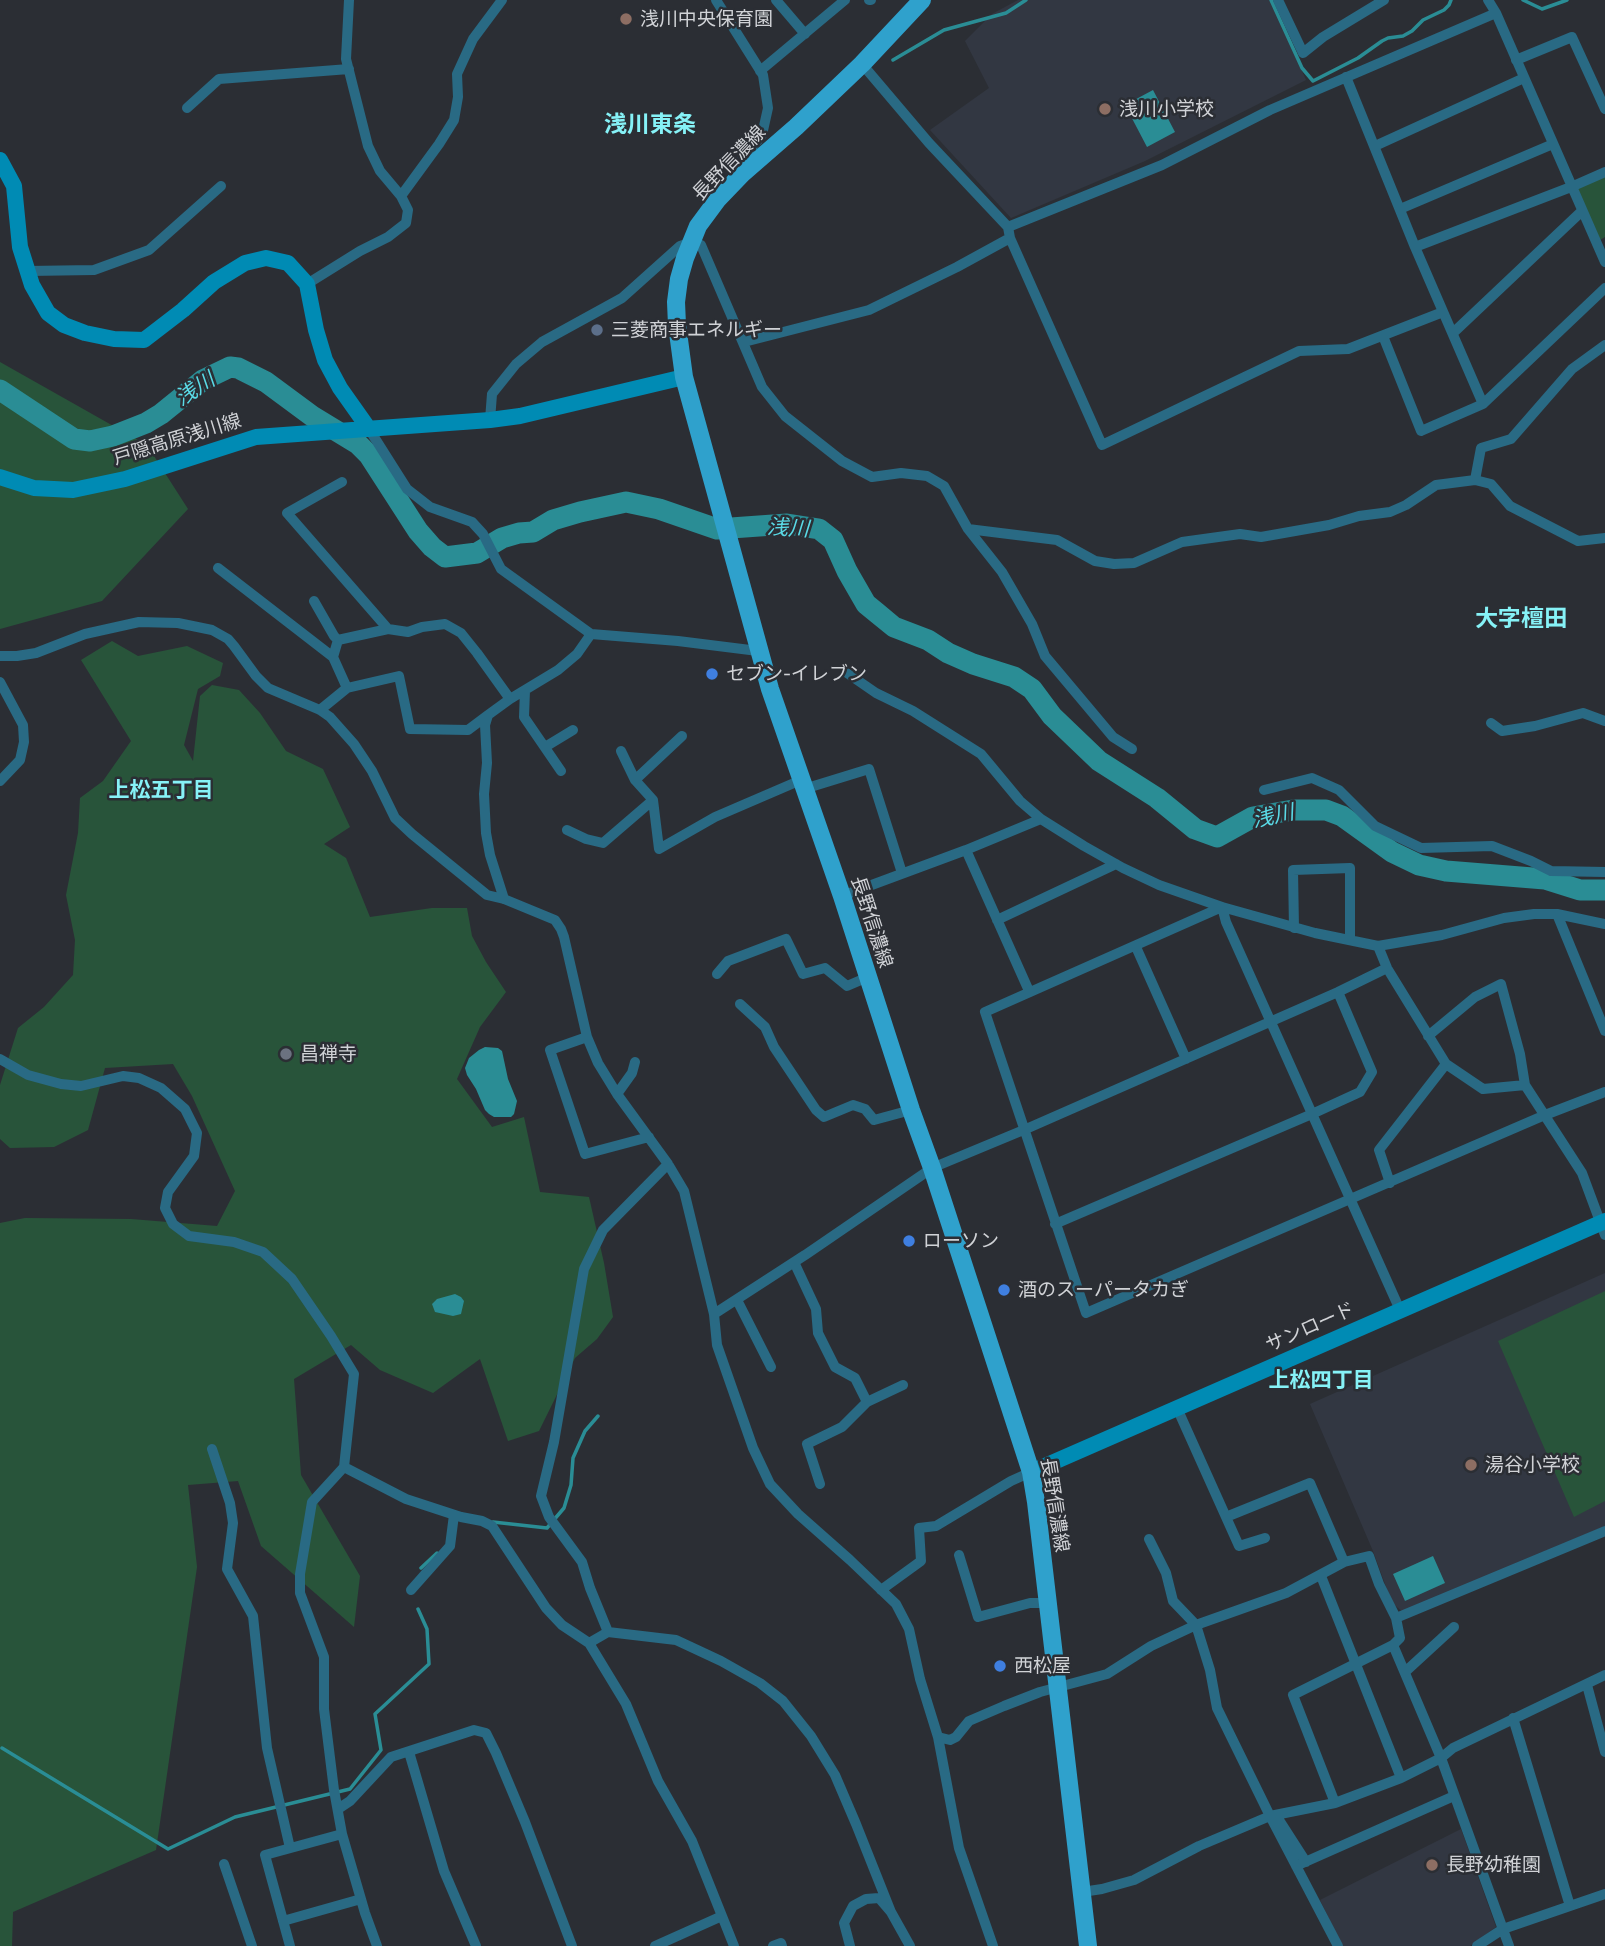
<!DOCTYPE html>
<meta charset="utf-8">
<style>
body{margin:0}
canvas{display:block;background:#2b2e34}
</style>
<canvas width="1605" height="1946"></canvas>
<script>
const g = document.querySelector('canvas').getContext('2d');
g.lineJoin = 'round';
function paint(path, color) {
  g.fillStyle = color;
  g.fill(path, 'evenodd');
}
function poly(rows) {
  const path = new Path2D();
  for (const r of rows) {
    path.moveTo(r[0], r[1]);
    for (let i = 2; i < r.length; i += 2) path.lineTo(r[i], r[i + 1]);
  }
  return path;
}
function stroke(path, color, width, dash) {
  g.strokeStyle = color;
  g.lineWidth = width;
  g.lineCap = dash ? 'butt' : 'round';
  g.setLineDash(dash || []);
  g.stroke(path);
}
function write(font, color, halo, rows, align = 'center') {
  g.font = font + ' Commissioner,"Noto Sans JP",sans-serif';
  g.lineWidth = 5;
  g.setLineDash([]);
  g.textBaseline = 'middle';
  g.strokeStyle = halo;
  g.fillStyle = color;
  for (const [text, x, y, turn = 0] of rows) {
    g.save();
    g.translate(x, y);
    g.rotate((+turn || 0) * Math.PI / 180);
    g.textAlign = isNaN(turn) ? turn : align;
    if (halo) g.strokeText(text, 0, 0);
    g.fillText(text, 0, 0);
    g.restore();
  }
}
paint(poly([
 [1018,0,1271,0,1306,80,1145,161,1011,218,930,130,989,88,965,41,992,14],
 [1605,1273,1605,1526,1403,1612,1392,1603,1373,1551,1310,1404],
 [1461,1829,1496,1927,1470,1946,1342,1946,1320,1900]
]), '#323742');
paint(poly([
 [1605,174,1605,237,1600,240,1575,188],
 [0,362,147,445,188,509,102,601,0,629],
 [112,641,138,656,187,646,223,663,220,676,198,689,184,745,193,761,200,696,212,685,239,690,260,713,286,751,323,769,350,827,324,844,346,858,370,917,432,908,467,908,472,936,486,962,506,992,480,1027,457,1079,492,1127,524,1117,540,1192,589,1197,604,1263,613,1317,597,1339,575,1358,539,1431,508,1441,480,1359,433,1393,380,1370,351,1345,294,1379,301,1475,360,1576,354,1627,261,1546,238,1481,188,1485,197,1567,156,1850,13,1912,12,1946,0,1946,0,1223,25,1218,131,1219,217,1226,235,1191,192,1096,173,1064,105,1068,88,1130,54,1147,10,1148,0,1139,0,1085,18,1028,44,1007,73,975,75,940,66,895,78,833,80,798,103,781,131,741,81,660],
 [1605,1291,1605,1501,1574,1517,1498,1341]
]), '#28543a');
paint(poly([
 [1153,90,1175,132,1147,147,1125,105],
 [485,1047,498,1048,502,1051,508,1079,517,1101,514,1114,511,1117,494,1117,489,1114,485,1110,476,1089,467,1075,465,1068,469,1058,479,1050],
 [455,1294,461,1297,464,1301,461,1314,453,1316,435,1312,432,1304,437,1299],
 [1433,1556,1445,1583,1405,1601,1393,1574]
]), '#2a8d95');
stroke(poly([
 [1271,0,1302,68,1313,81,1358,58,1382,41,1388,38,1403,36,1412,31,1423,20,1444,10,1449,5,1451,0],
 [1523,0,1542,9,1567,0],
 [893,60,944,30,1006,13,1026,0],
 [493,1522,547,1528,564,1508,571,1485,573,1458,585,1431,598,1416],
 [421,1568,437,1553],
 [2,1748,168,1849,235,1817,350,1789,381,1750,375,1714,429,1664,427,1629,418,1609]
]), '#2a8d95', 3.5);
stroke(poly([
 [0,390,74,439,90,441,113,436,146,423,161,414,203,380,230,367,238,368,266,382,312,416,358,444,369,455,418,531,432,547,445,557,477,553,502,538,519,533,533,532,553,520,580,512,626,502,659,509,717,529,787,524,819,529,833,540,847,571,866,604,877,613,894,627,928,640,948,653,973,664,1014,677,1032,689,1052,716,1099,761,1157,798,1195,829,1217,837,1253,817,1293,810,1326,810,1342,816,1392,852,1419,865,1446,871,1545,879,1580,890,1605,890]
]), '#2a8d95', 21);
stroke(poly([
 [716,0,763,75,768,108,762,135,740,162,742,174],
 [776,0,805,34],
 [869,0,871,0],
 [1278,0,1303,53,1323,37,1384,0],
 [1488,0,1496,13,1605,262],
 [1516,60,1572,37,1605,109],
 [760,71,845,0],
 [1346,77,1415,247,1483,404,1605,288],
 [187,108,219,79,349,69],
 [1375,146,1524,78],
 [401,196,439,144,454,120,458,97,457,74,473,39,502,0],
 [1400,209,1553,144],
 [1008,227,1162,165,1270,110,1496,13],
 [1010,238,1102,445,1299,351,1348,349,1443,312],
 [1415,247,1571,187,1605,172],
 [28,271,94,270,149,250,221,186],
 [307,284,360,251,388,237,406,223,408,210,401,196,380,171,368,146,346,59,349,0],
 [1453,333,1582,211],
 [1383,336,1421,431,1483,404],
 [744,342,869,310,957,267,1010,238,1008,227,929,143,862,64],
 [490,420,492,394,516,364,542,342,622,298,680,246,692,242,701,245,762,387,785,416,842,461,872,477,901,473,927,476,944,486,968,529,1002,572,1032,624,1045,656,1113,737,1132,749],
 [369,429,407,489,430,507,472,522,483,534,501,569,591,634,678,641,758,651],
 [1475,480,1481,448,1511,439,1572,369,1605,345],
 [342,482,287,513,388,629],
 [968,529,1057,540,1095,561,1114,564,1134,563,1182,542,1240,534,1261,537,1329,525,1359,516,1390,512,1406,505,1436,485,1475,480,1491,484,1510,506,1578,541,1605,538],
 [218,568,333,657,347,688,320,710],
 [314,601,334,636,338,640],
 [0,656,17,656,36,653,85,634,139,622,178,623,212,630,228,639,234,646,256,676,268,688,320,710,330,717,354,744,372,771,395,818,412,834,487,895,504,899,555,920,561,929,564,937,587,1037,598,1063,617,1094,668,1164,684,1191,714,1314,717,1345,753,1448,770,1484,798,1514,850,1560,896,1604,909,1629,920,1679,938,1737,959,1848,993,1946],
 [333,657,338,640,388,629,408,632,422,627,445,624,461,633,477,653,510,699],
 [847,673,876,693,913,711,981,754,1020,801,1041,819,1084,846,1123,868,1159,885,1222,907,1315,933,1378,946,1442,935,1504,918,1534,914,1557,914,1605,924],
 [0,682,23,725,24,742,20,760,0,781],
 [347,688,399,676,410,729,468,730,488,715],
 [525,690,524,717,561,771],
 [1491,723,1502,731,1535,726,1583,713,1605,721],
 [545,747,573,730],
 [621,751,635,780,653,800,659,849,715,817,801,780],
 [635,780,682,736],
 [804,789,869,769,902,873],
 [1264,790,1312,778,1339,790,1375,826,1421,848,1492,846,1531,861,1551,871,1605,872],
 [567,830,586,839,603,843,653,800],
 [966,850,1029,991],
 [842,896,966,850,1041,819],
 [504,899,490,855,486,833,484,794,487,763,485,725,488,715,510,699,558,670,577,654,591,634],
 [1222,907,985,1012,1086,1313,1545,1115,1605,1092],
 [1222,907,1226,922,1400,1310],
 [1557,914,1605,1031],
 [997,920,1116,864],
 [1294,928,1293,870,1350,868,1350,940],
 [1378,946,1387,968,1446,1064,1483,1089,1525,1085,1582,1173,1605,1235],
 [1136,947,1186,1059],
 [717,974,728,961,786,939,803,974,825,968,847,986,868,977],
 [740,1004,765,1027,774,1047,816,1110,824,1117,853,1105,865,1109,874,1120,911,1110],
 [1428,1036,1475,997,1501,984,1520,1054,1525,1085],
 [587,1037,550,1050,585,1154,649,1137],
 [0,1059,28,1075,61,1084,81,1086,123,1076,139,1078,161,1088,185,1109,197,1133,194,1156,168,1192,165,1208,173,1224,189,1236,234,1242,263,1252,292,1279,331,1336,354,1374,344,1467,312,1502,300,1574,300,1593,324,1657,324,1709,334,1790,342,1834,365,1913,377,1946],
 [617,1094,632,1073,635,1062],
 [1390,1183,1379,1150,1446,1064],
 [1055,1224,1312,1114,1360,1092,1372,1072,1338,992],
 [794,1262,816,1309,818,1333,835,1367,855,1378,867,1402],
 [737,1300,771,1367],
 [714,1314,805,1255,932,1168,1026,1129,1338,992,1387,968],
 [1177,1408,1239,1546,1265,1538],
 [212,1449,230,1503,233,1523,227,1569,253,1616,267,1748,290,1848],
 [344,1467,406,1499,461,1517,482,1521,492,1526,546,1608,562,1625,589,1643,626,1704,658,1781,692,1841,722,1916,655,1946],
 [820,1484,807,1444,842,1427,867,1402,903,1385],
 [1226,1517,1310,1483,1344,1562],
 [1149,1539,1166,1573,1173,1601,1196,1625,1210,1670,1217,1708,1270,1816,1338,1946],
 [959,1555,978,1617,1030,1603,1048,1603],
 [1321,1576,1401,1778],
 [411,1590,450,1546,454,1515],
 [881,1590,921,1561,919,1528,936,1526,1011,1481,1031,1472],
 [1396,1618,1605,1531],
 [608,1632,590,1588,582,1562,549,1517,541,1496,554,1442,584,1269,603,1230,668,1164],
 [589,1643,608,1632,676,1640,721,1661,760,1683,783,1701,811,1736,835,1775,856,1824,891,1912],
 [1405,1672,1454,1627],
 [1587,1685,1605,1752],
 [1513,1718,1570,1906],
 [938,1737,950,1740,956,1737,969,1721,1004,1706,1040,1692,1107,1674,1151,1646,1196,1625,1286,1593,1344,1562,1369,1556,1379,1584,1396,1618,1400,1638,1393,1645,1441,1758,1509,1946],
 [409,1752,444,1871,476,1946],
 [1335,1803,1293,1695,1393,1645],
 [338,1809,350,1801,391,1757,474,1730,486,1733,496,1753,525,1822,572,1946],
 [1279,1820,1306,1862],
 [224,1864,252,1946],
 [1296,1866,1454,1796],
 [1082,1892,1102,1889,1134,1880,1199,1846,1270,1816,1335,1803,1401,1778,1441,1758,1453,1748,1605,1675],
 [722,1916,734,1946],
 [283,1921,361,1899],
 [290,1946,265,1855,342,1834],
 [773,1946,781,1943,782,1946],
 [850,1946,844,1923,853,1906,866,1899,879,1898,891,1912,910,1946],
 [1477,1946,1503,1929,1605,1894]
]), '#296a84', 10);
stroke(poly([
 [0,160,14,186,20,247,32,285,48,313,64,325,85,333,114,339,144,340,183,310,214,282,245,263,266,258,288,263,307,284,316,330,325,360,340,388,369,429],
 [0,477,34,488,73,490,125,479,256,437,490,420,520,416,684,377],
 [1031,1472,1605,1221]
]), '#008bb4', 16);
stroke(poly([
 [922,0,862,64,796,127,742,174,718,199,698,226,685,258,679,279,676,302,677,325,684,377,770,689,842,896,911,1110,932,1168,1031,1472,1036,1502,1088,1946]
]), '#2fa1cc', 18);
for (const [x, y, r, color] of [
 [626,19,7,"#8d6e63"],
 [1105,109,7,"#8d6e63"],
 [597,330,7,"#5c6f8a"],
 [712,674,7,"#3f7fe0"],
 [286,1054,7,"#6b7280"],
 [909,1241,7,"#3f7fe0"],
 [1004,1290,7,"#3f7fe0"],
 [1471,1465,7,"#8d6e63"],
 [1000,1666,7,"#3f7fe0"],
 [1432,1865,7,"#8d6e63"]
]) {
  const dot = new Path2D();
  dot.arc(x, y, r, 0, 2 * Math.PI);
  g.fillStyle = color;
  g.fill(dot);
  stroke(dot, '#2b2e34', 2.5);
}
write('19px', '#d0d2d6', '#2b2e34', [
 ["浅川中央保育園",640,19],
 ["浅川小学校",1119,109],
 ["三菱商事エネルギー",611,330],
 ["セブン-イレブン",726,674],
 ["昌禅寺",300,1054],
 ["ローソン",923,1241],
 ["酒のスーパータカぎ",1018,1290],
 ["湯谷小学校",1485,1465],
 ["西松屋",1014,1666],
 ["長野幼稚園",1446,1865]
], 'left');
write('19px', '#d0d2d6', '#2b2e34', [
 ["長野信濃線",729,163,-46],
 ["戸隠高原浅川線",177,439,-17],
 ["長野信濃線",872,922,72],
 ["サンロード",1310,1327,-24],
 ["長野信濃線",1055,1505,81]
]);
write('italic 21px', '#5adae6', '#2b2e34', [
 ["浅川",195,389,-33],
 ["浅川",788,528,3],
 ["浅川",1273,816,-12]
]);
write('bold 21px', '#86f2f7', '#2b2e34', [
 ["上松五丁目",161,790],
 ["上松四丁目",1321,1380]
]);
write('bold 23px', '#86f2f7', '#2b2e34', [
 ["浅川東条",650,124],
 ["大字檀田",1521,618]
]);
</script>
